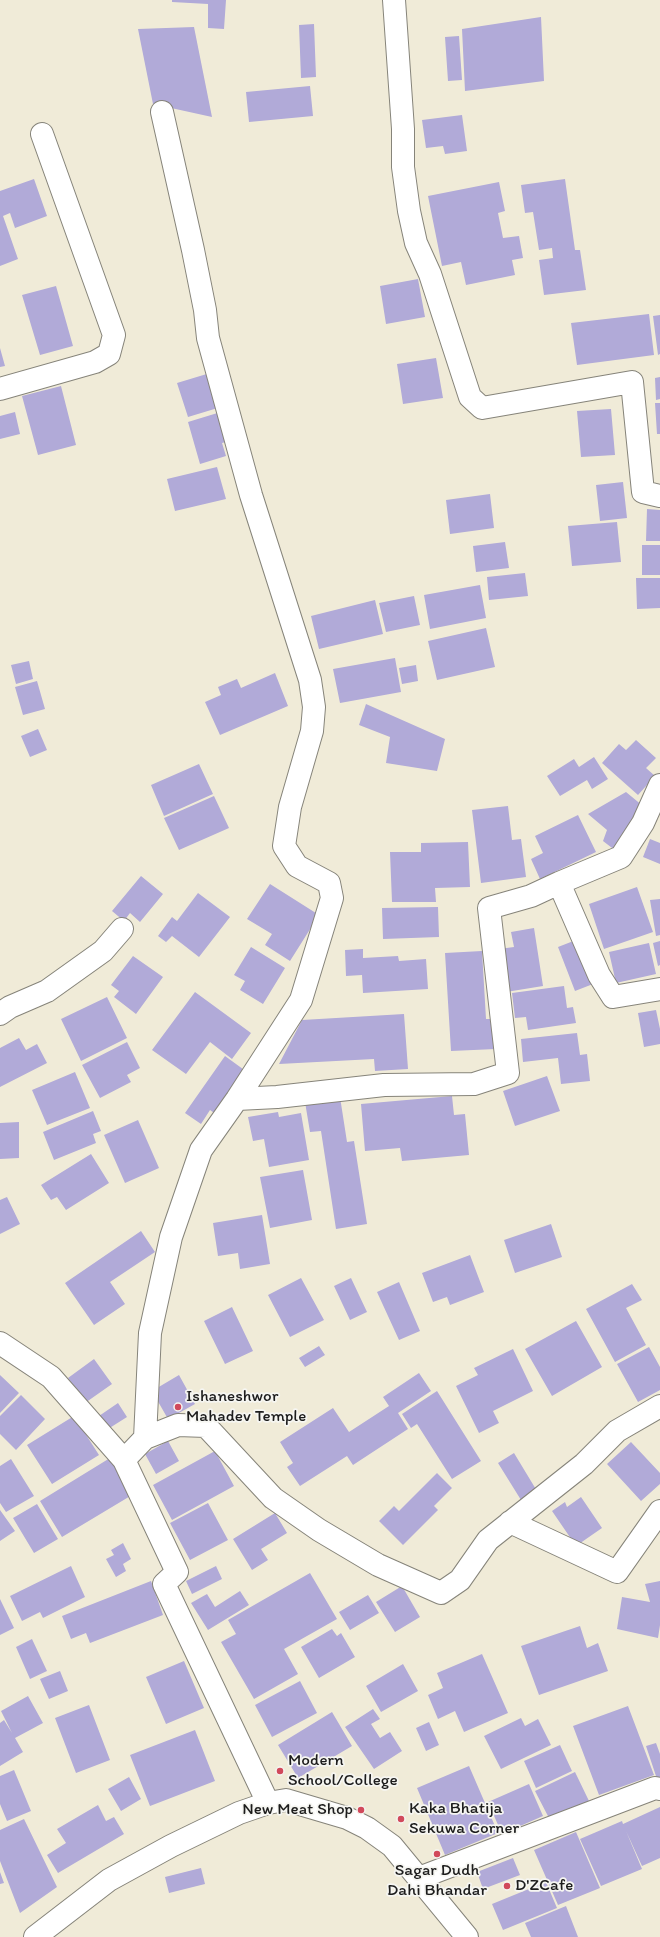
<!DOCTYPE html>
<style>
body{margin:0}
canvas{display:block;background:#f0ebd8}
</style>
<canvas width="660" height="1937"></canvas>
<script>
const g = document.querySelector('canvas').getContext('2d');
g.lineJoin = 'round';
function paint(path, color) {
  g.fillStyle = color;
  g.fill(path, 'evenodd');
}
function poly(rows) {
  const path = new Path2D();
  for (const r of rows) {
    path.moveTo(r[0], r[1]);
    for (let i = 2; i < r.length; i += 2) path.lineTo(r[i], r[i + 1]);
  }
  return path;
}
function stroke(path, color, width, dash) {
  g.strokeStyle = color;
  g.lineWidth = width;
  g.lineCap = dash ? 'butt' : 'round';
  g.setLineDash(dash || []);
  g.stroke(path);
}
function write(font, color, halo, rows, align = 'center') {
  g.font = font + ' Itim,sans-serif';
  g.lineWidth = 3.5;
  g.setLineDash([]);
  g.textBaseline = 'middle';
  g.strokeStyle = halo;
  g.fillStyle = color;
  for (const [text, x, y, turn = 0] of rows) {
    g.save();
    g.translate(x, y);
    g.rotate((+turn || 0) * Math.PI / 180);
    g.textAlign = isNaN(turn) ? turn : align;
    if (halo) g.strokeText(text, 0, 0);
    g.fillText(text, 0, 0);
    g.restore();
  }
}
paint(poly([
 [172,0,226,0,224,29,208,28,208,4,172,2],
 [541,17,544,81,465,91,462,29],
 [314,24,316,77,301,78,299,25],
 [194,27,212,117,153,104,138,29],
 [459,36,462,80,448,81,445,37],
 [310,86,313,116,249,122,246,92],
 [462,115,467,151,445,154,443,146,426,148,422,120],
 [34,179,47,216,15,228,10,213,3,216,18,259,0,266,0,191],
 [565,179,575,250,580,250,586,290,544,295,539,260,553,258,552,248,539,250,533,212,525,213,521,185],
 [499,182,505,211,498,213,503,238,519,236,523,258,512,260,515,275,466,285,461,262,442,266,428,196],
 [418,279,425,317,386,324,380,286],
 [56,286,73,346,40,355,22,295],
 [649,314,654,355,577,365,571,323],
 [660,315,660,354,658,355,653,316],
 [0,348,5,366,0,367],
 [436,358,443,398,403,404,397,364],
 [210,373,221,407,188,417,177,383],
 [660,377,660,399,656,400,655,378],
 [61,386,76,445,38,455,22,396],
 [655,403,660,403,660,434,657,434],
 [611,409,615,455,581,457,577,411],
 [224,411,233,440,222,443,226,456,200,464,188,422],
 [15,412,20,434,0,439,0,416],
 [217,467,226,499,175,511,167,479],
 [623,482,627,518,600,521,596,485],
 [490,494,494,528,450,534,446,500],
 [647,509,660,510,660,541,646,541],
 [617,522,621,562,572,566,568,526],
 [505,542,509,568,476,572,473,546],
 [642,545,660,545,660,575,642,575],
 [525,573,528,596,489,600,487,577],
 [636,578,660,578,660,608,637,609],
 [480,585,486,618,430,629,424,595],
 [414,596,420,625,386,632,379,603],
 [375,600,383,634,319,649,311,616],
 [486,628,495,667,437,680,428,641],
 [395,658,401,692,340,703,333,669],
 [29,661,33,679,16,684,11,665],
 [416,665,418,681,402,684,399,668],
 [275,673,288,706,220,735,205,702,221,695,218,687,237,679,241,688],
 [37,681,45,709,23,715,15,687],
 [366,704,445,739,437,771,386,763,390,737,359,725],
 [38,729,47,750,30,757,21,736],
 [636,740,656,758,646,768,655,776,638,795,602,763,619,744,626,750],
 [594,757,608,779,592,789,587,780,560,796,547,776,574,759,579,767],
 [199,764,213,794,164,816,151,785],
 [626,792,643,806,628,826,633,830,616,851,603,841,607,830,588,814],
 [214,796,229,828,179,850,164,818],
 [508,806,512,840,521,839,526,877,481,883,472,810],
 [578,815,596,852,540,879,531,859,543,853,535,836],
 [650,839,660,843,660,864,643,857],
 [468,842,470,887,435,888,436,902,392,902,390,852,421,852,421,843],
 [141,876,163,894,140,922,130,913,124,921,112,911],
 [270,884,319,915,290,961,265,945,272,934,247,919],
 [637,887,653,932,604,949,589,904],
 [198,893,230,917,199,957,172,936,166,942,158,936,172,917,177,921],
 [660,899,660,935,656,936,650,900],
 [438,907,439,937,383,939,382,908],
 [534,928,543,986,506,992,499,949,514,947,511,932],
 [576,940,593,984,575,991,558,947],
 [660,941,660,965,658,966,653,943],
 [649,943,656,974,616,983,609,952],
 [251,947,285,968,263,1004,240,990,245,981,234,975],
 [363,949,363,958,398,956,399,961,426,959,428,989,363,993,362,975,346,976,345,950],
 [482,951,486,1019,494,1019,496,1049,451,1051,445,953],
 [133,956,163,977,136,1014,114,997,119,991,111,985],
 [564,986,567,1008,573,1007,576,1023,528,1030,526,1017,515,1018,512,993],
 [195,992,251,1033,232,1059,210,1042,186,1074,152,1050],
 [107,997,127,1038,81,1061,61,1019],
 [656,1010,660,1029,660,1044,644,1047,638,1013],
 [404,1014,408,1069,375,1071,374,1059,279,1064,302,1020],
 [577,1033,580,1055,587,1054,590,1081,561,1084,558,1058,523,1062,521,1039],
 [19,1038,26,1050,37,1044,47,1063,0,1087,0,1048],
 [127,1042,140,1068,127,1075,131,1082,100,1098,82,1065],
 [225,1056,247,1072,217,1115,210,1110,201,1124,185,1113],
 [75,1072,90,1108,47,1125,32,1090],
 [547,1076,560,1111,515,1126,503,1091],
 [452,1096,454,1115,465,1114,469,1155,402,1161,400,1148,365,1151,361,1104],
 [340,1097,347,1142,354,1141,367,1224,336,1229,321,1131,310,1132,305,1102],
 [93,1111,101,1131,93,1134,96,1143,54,1160,43,1132],
 [278,1112,279,1117,301,1113,309,1160,269,1167,264,1139,253,1141,248,1117],
 [138,1120,159,1168,125,1183,104,1135],
 [19,1122,19,1158,0,1159,0,1123],
 [91,1154,109,1183,66,1210,57,1197,51,1200,41,1185],
 [303,1170,312,1220,270,1228,260,1177],
 [7,1197,20,1224,0,1234,0,1200],
 [262,1215,270,1264,240,1269,238,1253,218,1256,213,1223],
 [551,1224,562,1257,515,1273,504,1240],
 [141,1231,155,1252,110,1282,125,1304,94,1325,65,1283],
 [470,1255,484,1292,450,1305,447,1297,433,1302,422,1273],
 [301,1278,324,1320,290,1337,268,1295],
 [351,1278,367,1312,350,1320,334,1286],
 [399,1282,420,1331,399,1340,377,1292],
 [632,1284,642,1300,626,1308,646,1345,615,1362,586,1309],
 [232,1307,253,1351,225,1364,204,1321],
 [576,1321,602,1367,552,1396,525,1349],
 [319,1346,325,1355,305,1367,299,1358],
 [649,1347,660,1367,660,1390,638,1402,617,1364],
 [513,1349,533,1391,493,1411,499,1423,479,1433,456,1386,478,1375,474,1368],
 [94,1359,112,1384,85,1403,68,1378],
 [419,1373,431,1391,398,1413,408,1429,353,1465,347,1456,300,1486,287,1467,293,1463,280,1442,333,1408,349,1432,389,1406,383,1397],
 [0,1375,19,1393,0,1413],
 [179,1375,195,1404,168,1419,152,1391],
 [437,1391,481,1461,452,1479,417,1424,411,1428,402,1414],
 [21,1395,45,1419,16,1450,0,1434,0,1416],
 [118,1403,127,1417,108,1429,99,1416],
 [74,1416,99,1455,52,1484,27,1445],
 [168,1441,179,1461,156,1474,145,1454],
 [631,1442,660,1473,660,1484,641,1501,607,1464],
 [215,1451,234,1486,172,1520,153,1485],
 [514,1453,537,1491,521,1500,498,1463],
 [110,1458,132,1495,62,1537,40,1501],
 [11,1459,34,1496,6,1512,0,1503,0,1466],
 [437,1473,452,1488,434,1506,438,1510,403,1545,379,1521,394,1506,399,1511],
 [581,1497,602,1528,576,1546,552,1511,565,1502,567,1507],
 [208,1503,228,1540,190,1560,170,1523],
 [37,1504,58,1539,34,1553,13,1518],
 [0,1510,15,1531,0,1541],
 [275,1513,287,1533,261,1549,268,1560,252,1570,233,1539],
 [123,1543,131,1559,123,1564,126,1571,116,1577,106,1559,114,1555,111,1550],
 [71,1566,85,1597,43,1618,40,1612,22,1621,10,1596],
 [216,1566,222,1579,192,1594,186,1581],
 [310,1573,337,1619,284,1649,298,1674,254,1699,221,1642,236,1634,228,1620],
 [151,1581,163,1615,90,1643,86,1633,71,1639,62,1616],
 [660,1581,660,1625,658,1638,617,1629,622,1597,650,1602,645,1584],
 [402,1586,420,1617,395,1632,376,1602],
 [240,1591,249,1605,208,1630,191,1603,207,1594,215,1607],
 [368,1595,379,1613,350,1630,339,1612],
 [0,1599,14,1628,0,1635],
 [580,1626,587,1648,598,1643,608,1671,539,1695,521,1646],
 [332,1629,337,1636,341,1633,355,1657,319,1678,301,1647],
 [32,1639,47,1671,30,1679,16,1647],
 [482,1654,508,1713,464,1732,455,1711,438,1719,428,1695,443,1688,437,1673],
 [184,1661,204,1708,166,1724,146,1677],
 [403,1664,418,1691,381,1712,366,1686],
 [60,1671,68,1691,49,1699,40,1679],
 [300,1681,317,1713,272,1737,255,1705],
 [28,1696,43,1723,15,1738,23,1752,0,1766,0,1723,4,1720,12,1733,1,1711],
 [89,1705,110,1760,76,1773,55,1718],
 [628,1706,654,1775,599,1795,573,1726],
 [373,1709,380,1719,371,1724,380,1738,390,1732,402,1751,374,1769,345,1727],
 [332,1712,352,1746,298,1778,278,1745],
 [521,1718,525,1726,538,1719,551,1745,501,1769,484,1736],
 [429,1722,439,1745,426,1751,416,1728],
 [195,1730,215,1781,150,1806,130,1755],
 [656,1743,660,1754,660,1778,657,1779,646,1746],
 [560,1745,572,1771,536,1788,524,1761],
 [469,1766,498,1833,445,1855,417,1788],
 [14,1770,31,1811,7,1821,0,1804,0,1776],
 [575,1772,589,1801,550,1820,535,1791],
 [129,1777,141,1799,121,1811,108,1789],
 [529,1784,543,1816,502,1834,488,1802],
 [98,1805,106,1821,114,1817,124,1834,58,1873,47,1855,66,1843,57,1829],
 [660,1807,660,1858,642,1866,626,1831,642,1869,601,1886,580,1839,622,1821,623,1824],
 [24,1819,57,1887,20,1913,0,1861,0,1830],
 [576,1832,600,1888,558,1905,534,1850],
 [513,1858,520,1875,483,1889,477,1872],
 [201,1868,205,1884,169,1893,165,1877],
 [0,1872,4,1883,0,1884],
 [546,1882,557,1908,503,1930,492,1904],
 [566,1906,578,1937,531,1937,525,1923]
]), '#b1aad8');
const minor = poly([
 [394,0,403,129,403,167,409,211,416,243,430,274,470,397,482,408,632,382,643,492,660,496],
 [0,389,95,362,109,354,114,335,42,134],
 [660,785,643,823,621,857,559,883,599,975,613,997,660,989],
 [0,1014,10,1007,47,991,103,951,122,929],
 [237,1099,277,1097,384,1085,474,1084,508,1073,489,908,531,896,559,883],
 [0,1343,51,1377,124,1460,177,1572,164,1584,268,1803],
 [145,1438,178,1425,206,1426,273,1498,319,1530,378,1565,441,1593,460,1580,488,1540,584,1464,617,1431,660,1406],
 [124,1460,145,1438,150,1333,171,1237,201,1150,237,1099,301,1000,332,898,329,883,297,866,284,846,290,807,312,731,314,707,310,680,251,495,208,338,205,310,193,250,162,112],
 [510,1522,617,1572,660,1511],
 [419,1878,655,1788,660,1789],
 [35,1937,109,1880,171,1846,239,1813,268,1803,286,1800,347,1818,367,1828,392,1846,467,1937]
]);
stroke(minor, '#86847a', 24);
stroke(minor, '#fff', 22);
for (const [x, y, r, color] of [
 [178,1407,4,"#d1495b"],
 [280,1771,4,"#d1495b"],
 [361,1810,4,"#d1495b"],
 [401,1819,4,"#d1495b"],
 [437,1854,4,"#d1495b"],
 [507,1886,4,"#d1495b"]
]) {
  const dot = new Path2D();
  dot.arc(x, y, r, 0, 2 * Math.PI);
  g.fillStyle = color;
  g.fill(dot);
  stroke(dot, '#f6f6f2', 1.5);
}
write('17px', '#1c1c1c', '#f6f6f2', [
 ["Ishaneshwor",186,1397],
 ["Mahadev Temple",186,1417],
 ["Modern",288,1761],
 ["School/College",288,1781],
 ["Kaka Bhatija",409,1809],
 ["Sekuwa Corner",409,1829],
 ["New Meat Shop",353,1810,"right"],
 ["Sagar Dudh",437,1871,"center"],
 ["Dahi Bhandar",437,1891,"center"],
 ["D'ZCafe",515,1886]
], 'left');
</script>
